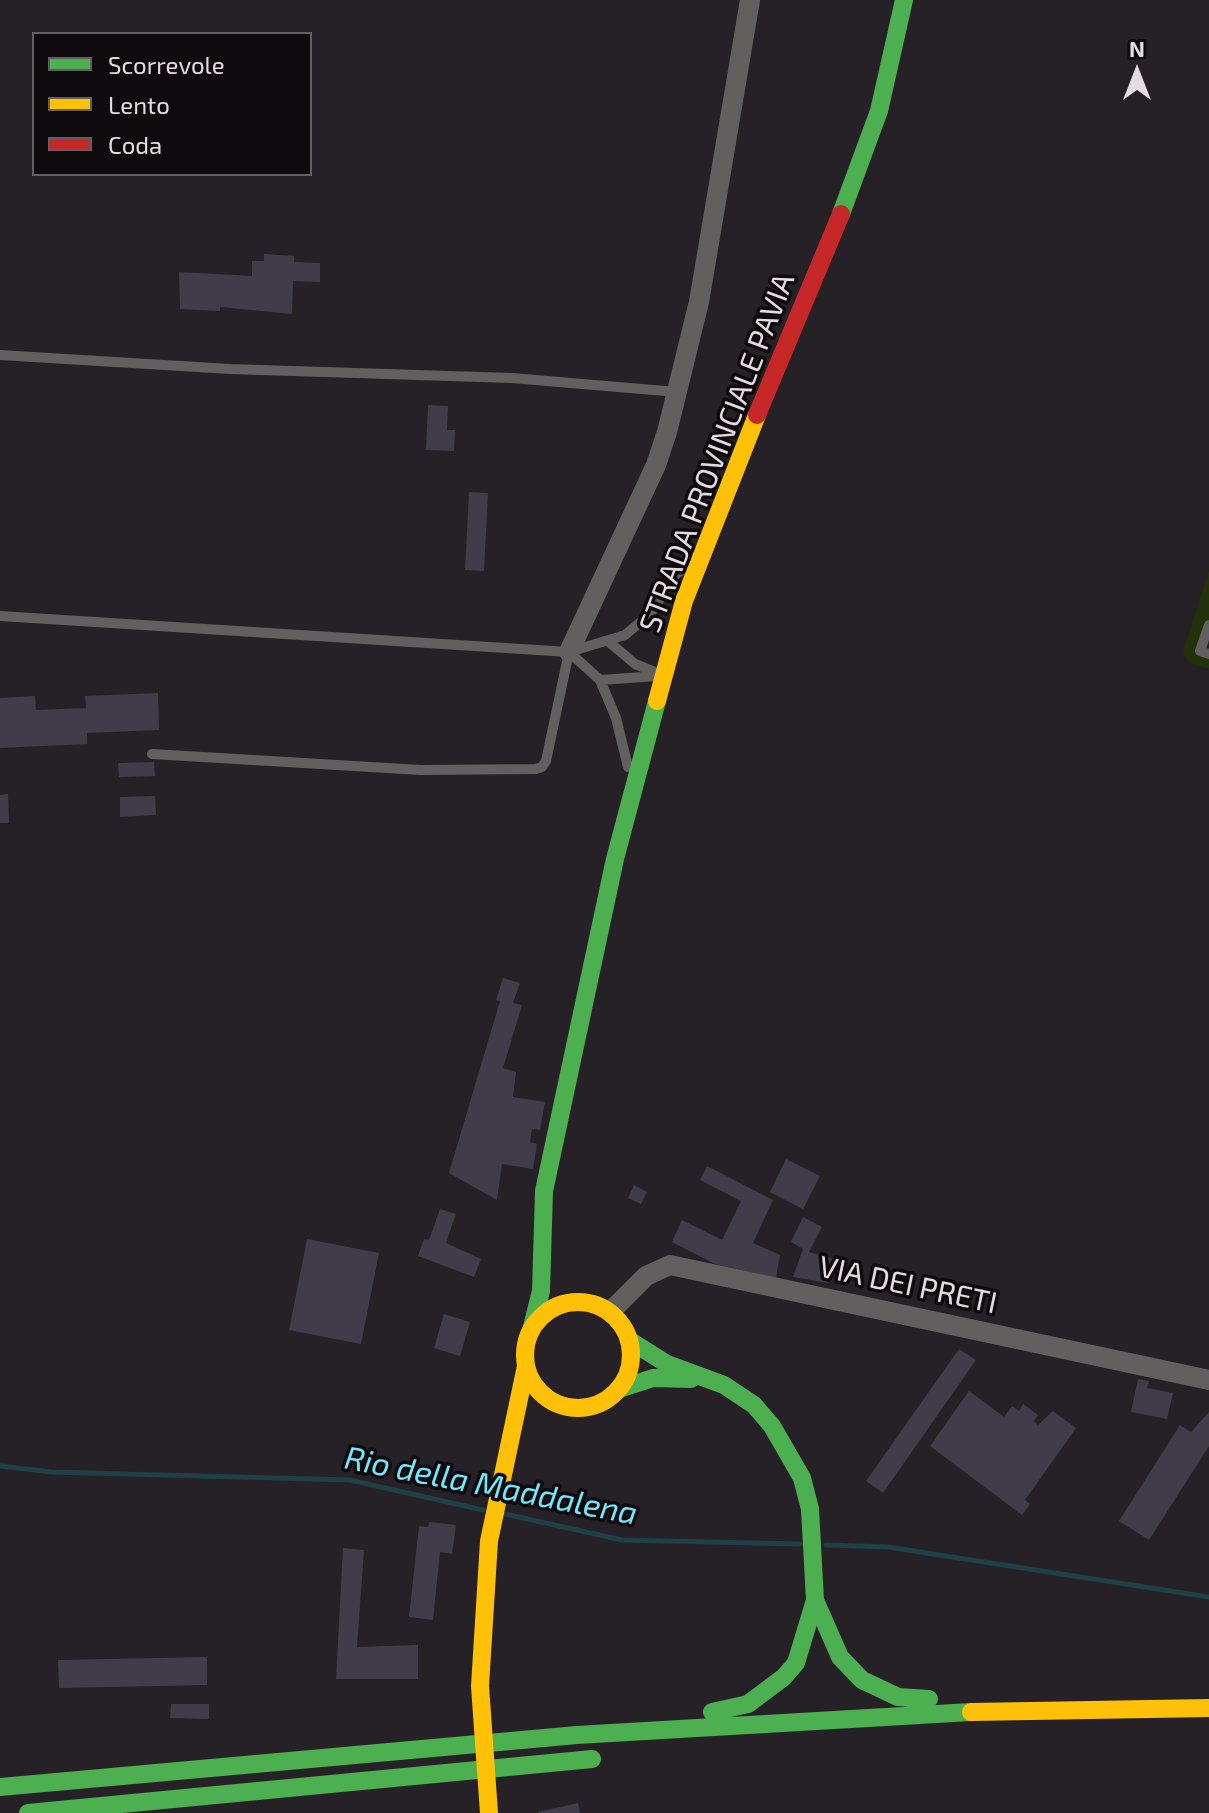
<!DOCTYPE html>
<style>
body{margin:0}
#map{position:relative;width:1209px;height:1813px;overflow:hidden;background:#262126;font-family:"Exo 2",sans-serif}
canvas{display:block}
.legend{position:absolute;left:32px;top:32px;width:280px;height:144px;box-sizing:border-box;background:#0e0a0e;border:2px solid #635e63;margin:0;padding:10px 14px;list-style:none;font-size:24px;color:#e3dde3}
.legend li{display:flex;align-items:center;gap:16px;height:40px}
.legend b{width:40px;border:2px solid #635e63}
.north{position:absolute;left:1097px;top:32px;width:80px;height:80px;-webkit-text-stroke:6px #0e0a0e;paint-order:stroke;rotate:0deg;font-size:22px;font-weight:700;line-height:32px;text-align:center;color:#e3dde3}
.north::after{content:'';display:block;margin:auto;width:28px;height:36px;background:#e3dde3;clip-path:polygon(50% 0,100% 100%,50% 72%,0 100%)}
</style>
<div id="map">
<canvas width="1209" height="1813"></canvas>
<ul class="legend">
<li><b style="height:10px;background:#4caf50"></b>Scorrevole</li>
<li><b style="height:10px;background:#ffc107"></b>Lento</li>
<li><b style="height:10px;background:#c62828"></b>Coda</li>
</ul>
<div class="north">N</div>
</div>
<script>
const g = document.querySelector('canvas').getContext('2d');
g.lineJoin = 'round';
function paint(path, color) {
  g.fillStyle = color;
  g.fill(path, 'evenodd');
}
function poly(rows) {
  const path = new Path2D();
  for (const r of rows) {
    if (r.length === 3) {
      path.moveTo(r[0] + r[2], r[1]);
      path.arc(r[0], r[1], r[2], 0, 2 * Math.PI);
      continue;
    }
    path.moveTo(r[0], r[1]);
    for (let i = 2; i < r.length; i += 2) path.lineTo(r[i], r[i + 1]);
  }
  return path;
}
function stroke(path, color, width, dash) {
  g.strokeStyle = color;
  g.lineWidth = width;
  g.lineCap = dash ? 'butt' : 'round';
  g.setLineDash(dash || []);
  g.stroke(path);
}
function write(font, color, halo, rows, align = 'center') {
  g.font = font + ' "Exo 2",sans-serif';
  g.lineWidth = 7;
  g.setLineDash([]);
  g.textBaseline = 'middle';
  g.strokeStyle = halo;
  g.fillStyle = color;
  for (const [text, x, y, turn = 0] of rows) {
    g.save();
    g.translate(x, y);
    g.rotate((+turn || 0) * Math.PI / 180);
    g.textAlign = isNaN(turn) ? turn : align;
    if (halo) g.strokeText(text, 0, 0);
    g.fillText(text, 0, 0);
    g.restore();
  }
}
paint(poly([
 [1209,570,1209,625,1201,651,1209,654,1209,669,1189,663,1183,652]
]), '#223109');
stroke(poly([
 [0,1466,51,1472,350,1480,483,1510],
 [505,1514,622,1540,800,1544],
 [826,1545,888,1547,1209,1597]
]), '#1f4045', 5);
paint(poly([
 [264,254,294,256,294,262,320,263,320,282,293,281,292,314,220,307,220,311,180,309,179,272,252,276,252,261,264,261],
 [428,405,448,406,447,430,455,430,454,451,426,450],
 [469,492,488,493,484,571,465,570],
 [158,693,159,730,87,733,87,744,0,748,0,698,35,696,36,710,86,708,85,696],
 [154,762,155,776,119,777,118,763],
 [8,794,9,823,0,823,0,795],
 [155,796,156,815,120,817,120,797],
 [503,978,520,983,513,1003,522,1005,503,1068,516,1072,513,1097,545,1102,540,1130,532,1129,530,1142,537,1144,533,1169,502,1164,497,1200,449,1173,500,1001,496,1000],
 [786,1159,820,1176,803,1209,770,1192],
 [707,1166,773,1200,753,1243,780,1255,776,1278,715,1264,672,1242,682,1220,722,1240,741,1201,700,1180],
 [634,1185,647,1192,641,1204,628,1198],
 [440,1209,456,1214,446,1243,481,1259,474,1277,418,1256,424,1239,429,1240],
 [803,1217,822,1227,809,1252,834,1259,828,1283,793,1277,803,1249,791,1242],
 [307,1239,379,1253,361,1344,289,1330],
 [444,1314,470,1322,460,1356,434,1348],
 [959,1349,976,1360,883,1493,866,1481],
 [1138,1379,1149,1381,1147,1388,1173,1393,1167,1419,1131,1412],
 [969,1391,1004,1417,1012,1406,1019,1411,1023,1404,1038,1415,1034,1421,1038,1425,1053,1411,1076,1428,1025,1500,1030,1504,1022,1515,930,1446],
 [1209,1412,1209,1446,1149,1540,1119,1521,1180,1425,1191,1432],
 [429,1522,456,1525,452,1554,440,1552,433,1620,409,1617,419,1526,428,1527],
 [343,1548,364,1550,357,1647,418,1645,418,1679,336,1679],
 [207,1657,207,1685,59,1688,58,1660],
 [171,1704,209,1704,209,1719,170,1718],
 [578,1803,580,1813,538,1813,538,1812]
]), '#403c4a');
stroke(poly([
 [0,355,230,369,512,378,677,392],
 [0,616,569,652,625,635,650,614,677,573,687,568],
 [1209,625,1200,651,1209,654],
 [609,642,635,664,662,675],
 [569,652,600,680,616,718,628,767],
 [600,680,658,676],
 [152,754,421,770,536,769,542,767,546,761,569,652]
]), '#625f5f', 10);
stroke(poly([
 [569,652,656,465,667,432,699,302,750,0],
 [610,1312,646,1276,670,1265,1209,1380]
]), '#625f5f', 20);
stroke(poly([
 [841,214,879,111,904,0],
 [532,1327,541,1291,544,1191,615,859,657,701],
 [629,1340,667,1364,724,1385,754,1405,772,1426,802,1478,810,1509,815,1600,840,1657,862,1680,898,1697,929,1699],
 [619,1389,653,1378,691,1379],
 [712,1712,748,1704,784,1677,796,1663,815,1600],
 [0,1787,577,1735,971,1712],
 [28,1813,592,1759]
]), '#4caf50', 18);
stroke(poly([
 [657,701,684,601,757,415],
 [578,1355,53],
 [971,1712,1209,1708],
 [489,1813,480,1686,489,1541,526,1366]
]), '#ffc107', 18);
stroke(poly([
 [757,415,841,214]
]), '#c62828', 18);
write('30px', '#e3dde3', '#0e0a0e', [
 ["STRADA PROVINCIALE PAVIA",717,453,-69],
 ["VIA DEI PRETI",908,1285,12]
]);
write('italic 32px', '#72e9fa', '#0e0a0e', [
 ["Rio della Maddalena",491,1486,11]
]);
</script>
